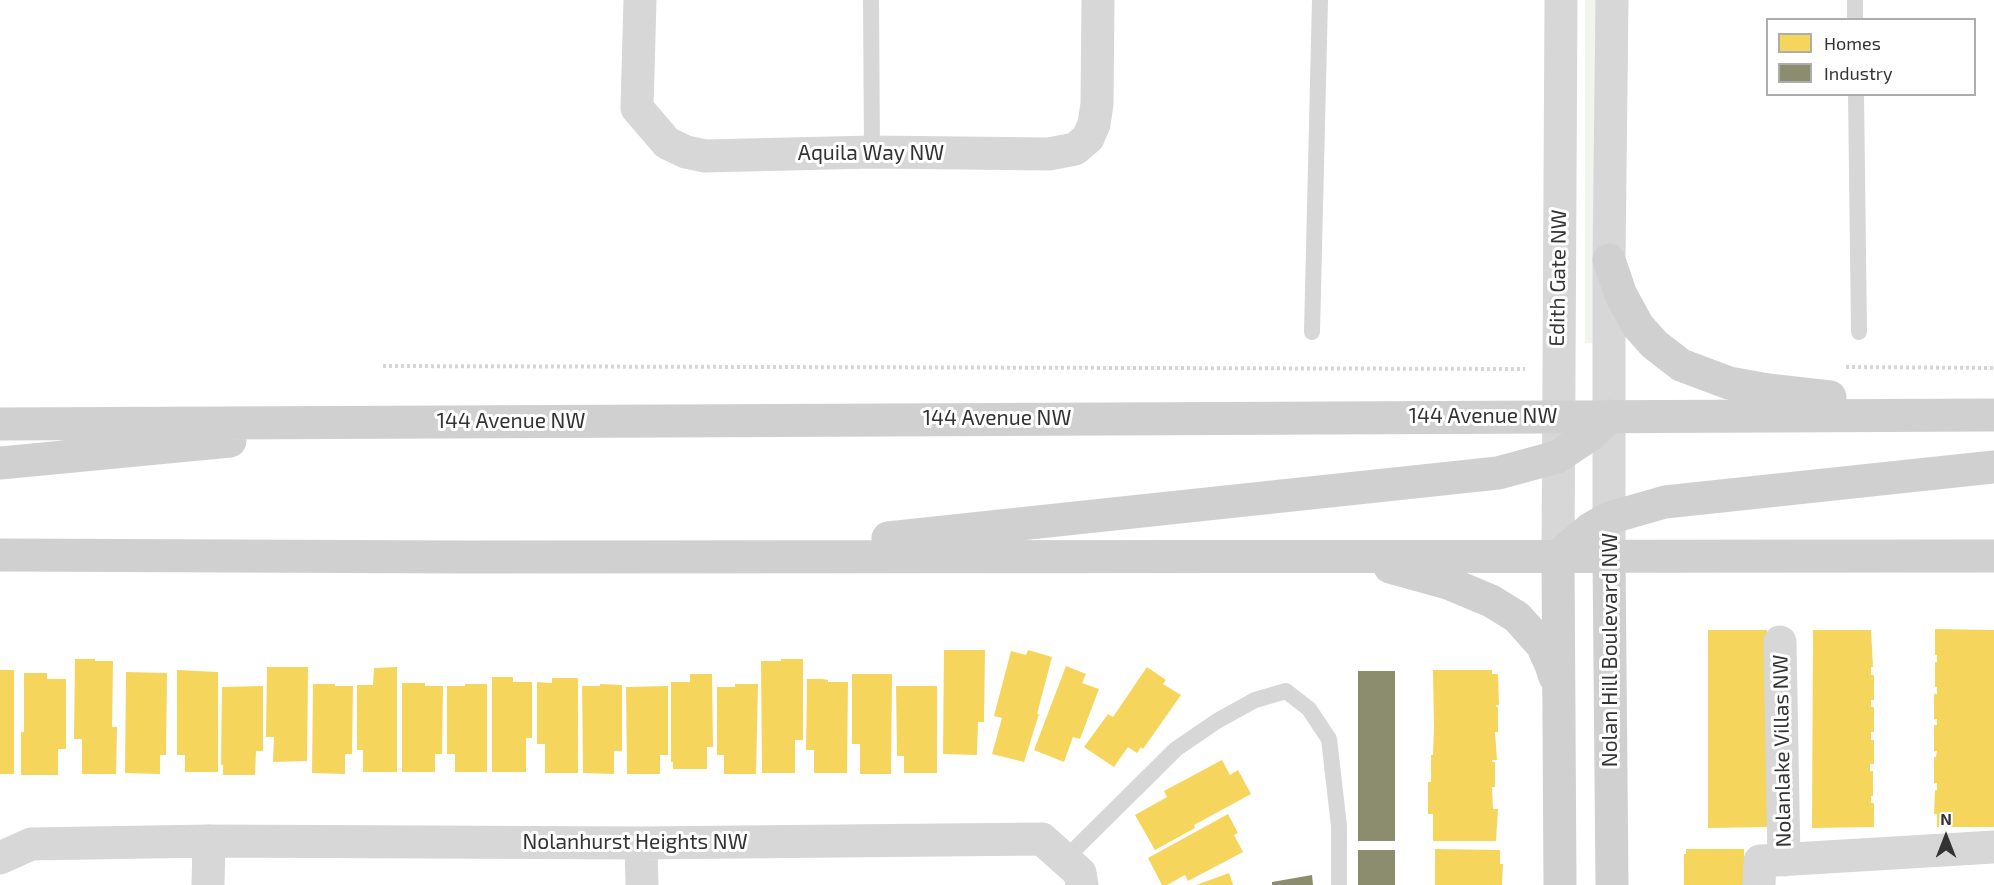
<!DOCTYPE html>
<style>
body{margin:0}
#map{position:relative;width:1994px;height:885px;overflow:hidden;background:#fff;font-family:"Exo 2",sans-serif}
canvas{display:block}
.legend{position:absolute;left:1766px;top:18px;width:210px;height:78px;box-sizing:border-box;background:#fff;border:2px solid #adadad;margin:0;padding:8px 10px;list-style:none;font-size:18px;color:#333}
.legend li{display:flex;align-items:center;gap:12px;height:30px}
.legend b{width:30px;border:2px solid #adadad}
.north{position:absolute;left:1916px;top:807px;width:60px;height:60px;-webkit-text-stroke:4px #fff;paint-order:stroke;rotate:0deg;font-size:16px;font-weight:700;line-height:24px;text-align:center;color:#333}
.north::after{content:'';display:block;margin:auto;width:21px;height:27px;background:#333;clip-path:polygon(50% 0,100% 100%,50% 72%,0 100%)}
</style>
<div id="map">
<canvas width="1994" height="885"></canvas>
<ul class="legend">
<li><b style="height:16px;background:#f6d55c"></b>Homes</li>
<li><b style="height:16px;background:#8c8c6e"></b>Industry</li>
</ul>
<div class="north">N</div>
</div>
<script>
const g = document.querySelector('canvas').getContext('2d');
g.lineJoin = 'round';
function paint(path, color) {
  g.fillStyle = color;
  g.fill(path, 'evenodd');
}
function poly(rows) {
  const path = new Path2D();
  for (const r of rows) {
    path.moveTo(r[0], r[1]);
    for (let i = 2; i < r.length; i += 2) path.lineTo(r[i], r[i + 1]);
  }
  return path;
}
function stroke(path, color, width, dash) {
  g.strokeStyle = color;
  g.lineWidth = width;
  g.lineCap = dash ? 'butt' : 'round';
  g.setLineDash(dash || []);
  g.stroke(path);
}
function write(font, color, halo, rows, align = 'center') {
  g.font = font + ' "Exo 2",sans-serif';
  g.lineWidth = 6;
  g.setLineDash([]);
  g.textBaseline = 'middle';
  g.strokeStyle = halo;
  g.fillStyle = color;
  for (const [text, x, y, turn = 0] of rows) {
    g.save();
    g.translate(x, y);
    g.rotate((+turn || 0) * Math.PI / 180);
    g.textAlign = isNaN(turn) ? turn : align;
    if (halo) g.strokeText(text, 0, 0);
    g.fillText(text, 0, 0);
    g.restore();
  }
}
paint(poly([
 [1585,0,1598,0,1598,343,1585,343]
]), '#f1f5ed');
paint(poly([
 [1935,629,1994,630,1994,827,1937,827,1937,814,1934,814,1935,790,1937,790,1937,783,1934,783,1934,757,1936,757,1937,751,1934,751,1934,725,1937,725,1937,719,1934,719,1934,694,1937,694,1937,687,1935,687,1935,662,1937,662,1937,655,1935,655],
 [1708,630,1767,630,1767,827,1708,828],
 [1813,630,1871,630,1873,667,1871,667,1871,675,1874,675,1874,700,1871,700,1871,707,1874,707,1874,732,1871,732,1871,740,1874,740,1874,764,1870,764,1870,771,1873,771,1873,796,1871,796,1871,803,1874,803,1874,827,1812,828],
 [944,650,985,650,984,722,978,722,977,755,943,754],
 [1028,650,1052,657,1037,714,1039,714,1024,762,992,754,1002,718,994,716,1011,651,1026,655],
 [75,659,95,659,95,661,113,661,112,727,117,727,116,774,82,774,82,739,74,739],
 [781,659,803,659,803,740,795,740,795,773,762,773,761,661,781,661],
 [1066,666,1086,674,1082,683,1099,689,1080,739,1073,737,1064,762,1034,750],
 [267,667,308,667,307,761,273,762,274,737,266,737],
 [397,667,397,772,363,772,363,750,357,750,357,685,373,685,374,668],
 [1147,667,1166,680,1163,684,1181,695,1143,749,1141,747,1137,753,1128,747,1114,767,1084,747,1108,714,1113,717],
 [0,670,14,670,14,774,0,774],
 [177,670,218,672,218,772,185,772,185,755,177,755],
 [1433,670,1492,670,1492,674,1498,674,1499,705,1496,705,1496,707,1498,707,1498,732,1495,732,1497,760,1492,760,1492,762,1495,762,1495,787,1492,787,1493,809,1498,809,1496,841,1433,841,1433,814,1428,814,1428,782,1431,782,1431,755,1433,755,1434,727],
 [126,672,167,673,166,755,160,755,160,774,125,773],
 [24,673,47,673,47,679,66,679,66,749,58,749,58,775,21,775,21,732,24,732],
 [690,674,712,674,713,747,707,747,707,769,673,769,673,762,671,762,671,682,690,682],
 [852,674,892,674,891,774,860,774,860,744,852,744],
 [492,677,513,677,513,682,532,682,532,738,526,738,526,772,492,772],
 [552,678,578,678,578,773,545,773,545,744,537,744,537,682,552,683],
 [807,679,822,679,828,680,828,682,848,682,847,773,814,773,814,750,806,750],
 [402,683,425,683,425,686,443,686,442,754,435,754,435,772,402,772],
 [313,684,335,684,335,686,353,686,352,754,345,754,345,774,312,773],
 [465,684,487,684,487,772,455,772,455,754,447,754,447,686,465,686],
 [600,684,622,685,622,751,614,751,614,774,583,773,582,686,600,686],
 [735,684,758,684,756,774,724,774,724,755,717,755,717,687,735,687],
 [263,686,263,751,256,751,255,775,223,775,223,765,221,765,222,687],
 [668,686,668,755,660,755,660,774,627,774,626,687],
 [896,686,937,686,937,773,904,773,904,756,897,756],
 [1222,760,1230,775,1238,770,1251,794,1194,825,1195,828,1155,850,1135,815,1167,797,1164,791],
 [1228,814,1238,833,1234,835,1243,852,1188,881,1185,875,1167,885,1162,885,1148,858],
 [1435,849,1500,850,1500,864,1503,864,1502,885,1435,885],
 [1686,849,1744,849,1744,885,1684,885,1684,854,1686,854],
 [1229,873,1233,885,1196,885]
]), '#f6d55c');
paint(poly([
 [1358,671,1395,671,1395,841,1358,841],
 [1358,850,1395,850,1395,885,1358,885],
 [1312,875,1313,885,1272,885,1272,882]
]), '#8c8c6e');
stroke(poly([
 [383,366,1525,369],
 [1846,367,1994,368]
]), '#d6d6d6', 4, [3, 3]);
stroke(poly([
 [871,0,872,152],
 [1855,0,1855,20],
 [1856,94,1859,332],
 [1312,332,1320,0],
 [1065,859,1176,749,1217,721,1255,700,1286,691,1309,709,1329,739,1339,826,1339,885]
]), '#d7d7d7', 16);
stroke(poly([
 [640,0,637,108,667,143,686,152,705,156,872,152,1049,154,1075,149,1088,138,1094,124,1097,104,1098,0],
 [1558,556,1561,0],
 [1609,556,1609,260,1612,0],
 [1780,642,1784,860],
 [641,843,642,885],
 [0,858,31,844,209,841,641,843,1042,839,1080,873,1082,885],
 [208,885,209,841],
 [1759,885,1760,861,1994,847]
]), '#d7d7d7', 33);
stroke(poly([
 [1609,260,1621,295,1638,326,1654,344,1681,365,1729,383,1768,390,1830,397],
 [0,424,1994,415],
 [0,463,230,441],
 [888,538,1498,473,1557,457,1590,435,1609,416],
 [0,555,466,557,1994,556],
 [1558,556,1590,529,1609,518,1665,502,1994,467],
 [1558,556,1560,885],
 [1609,556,1612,885],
 [1390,567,1448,583,1491,601,1517,617,1542,645,1551,665,1555,677]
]), '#d0d0d0', 33);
write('21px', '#333', '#fff', [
 ["Aquila Way NW",871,153],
 ["Edith Gate NW",1558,278,-89],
 ["144 Avenue NW",1483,416],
 ["144 Avenue NW",997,418],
 ["144 Avenue NW",511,421],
 ["Nolan Hill Boulevard NW",1610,650,-90],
 ["Nolanlake Villas NW",1782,751,-91],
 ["Nolanhurst Heights NW",635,842]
]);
</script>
